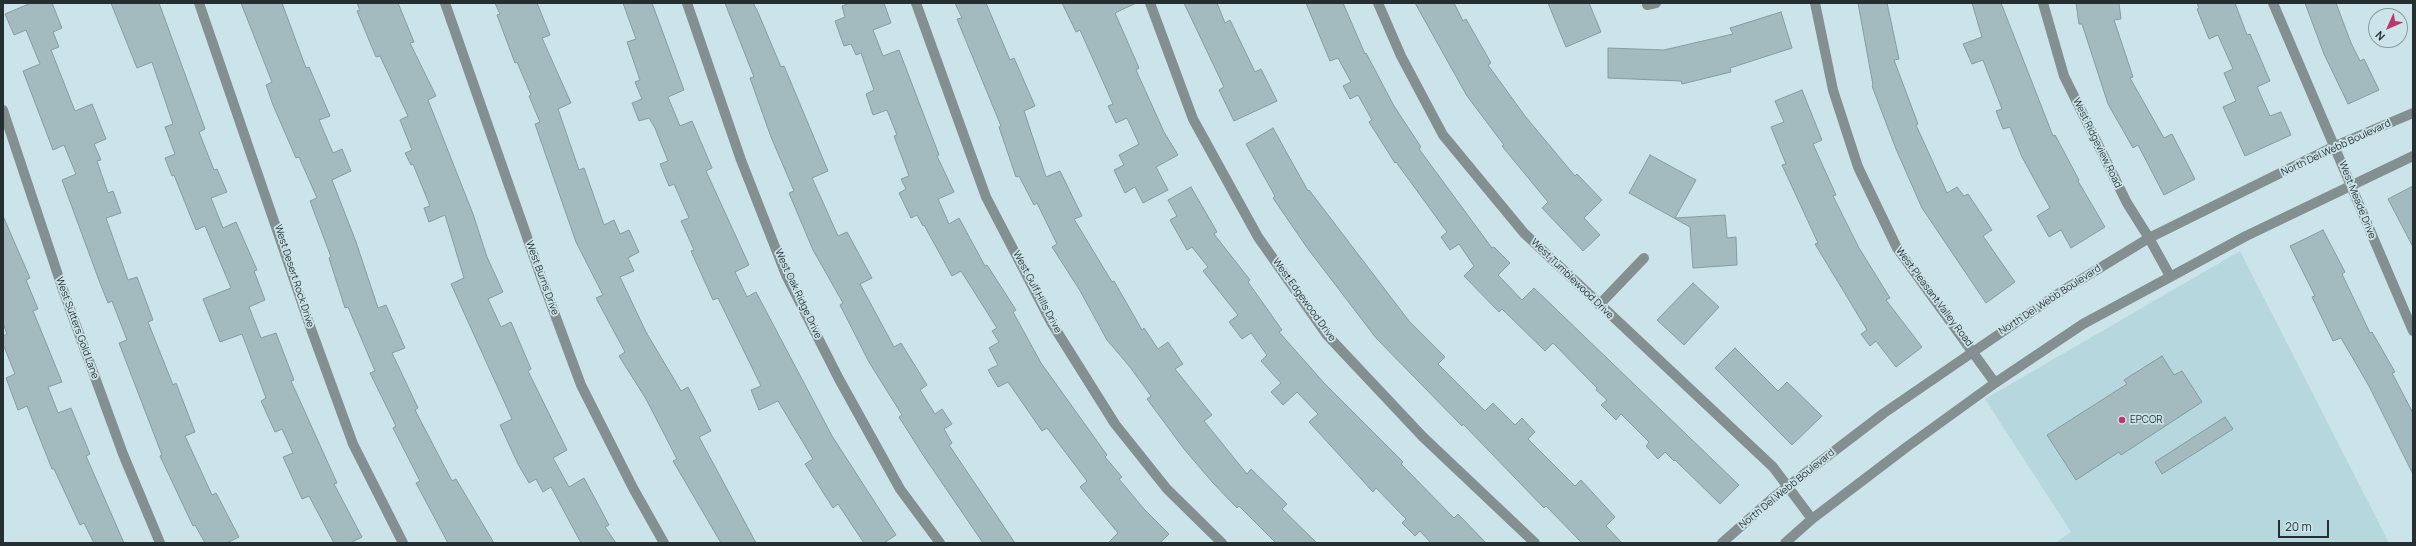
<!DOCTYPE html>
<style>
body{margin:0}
#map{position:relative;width:2416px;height:546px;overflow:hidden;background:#cbe4e9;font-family:Manrope,sans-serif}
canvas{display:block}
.frame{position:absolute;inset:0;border:4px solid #252f31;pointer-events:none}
.north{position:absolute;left:2368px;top:8px;width:40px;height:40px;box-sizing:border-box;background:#cbe4e9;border:1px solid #899c9f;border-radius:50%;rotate:225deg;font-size:11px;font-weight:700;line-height:16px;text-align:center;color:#252f31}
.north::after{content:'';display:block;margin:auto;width:14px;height:18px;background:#bf346c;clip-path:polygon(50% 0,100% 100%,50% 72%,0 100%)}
.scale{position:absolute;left:2278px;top:520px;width:51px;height:18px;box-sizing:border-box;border:2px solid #252f31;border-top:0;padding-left:5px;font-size:12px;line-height:14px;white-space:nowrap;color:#252f31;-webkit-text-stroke:3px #cbe4e9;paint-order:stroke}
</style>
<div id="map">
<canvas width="2416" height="546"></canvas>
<div class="frame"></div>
<div class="north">N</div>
<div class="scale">20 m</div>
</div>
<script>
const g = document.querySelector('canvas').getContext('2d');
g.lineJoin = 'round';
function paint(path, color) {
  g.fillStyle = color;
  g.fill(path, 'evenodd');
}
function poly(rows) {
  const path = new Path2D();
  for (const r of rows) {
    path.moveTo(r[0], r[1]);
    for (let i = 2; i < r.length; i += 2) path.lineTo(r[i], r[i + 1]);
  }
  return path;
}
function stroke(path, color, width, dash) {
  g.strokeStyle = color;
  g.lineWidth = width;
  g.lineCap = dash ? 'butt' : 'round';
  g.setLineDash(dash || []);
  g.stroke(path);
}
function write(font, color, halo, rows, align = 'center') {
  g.font = font + ' Manrope,sans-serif';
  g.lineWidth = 3.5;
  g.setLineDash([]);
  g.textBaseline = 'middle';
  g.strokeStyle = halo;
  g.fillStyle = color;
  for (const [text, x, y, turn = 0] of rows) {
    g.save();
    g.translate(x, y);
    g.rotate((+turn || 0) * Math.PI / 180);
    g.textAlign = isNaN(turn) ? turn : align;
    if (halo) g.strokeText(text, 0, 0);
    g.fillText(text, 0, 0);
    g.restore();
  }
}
paint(poly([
 [2240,251,2389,543,2055,543,2071,532,1985,399]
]), '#b6d7de');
const building = poly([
 [31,3,52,3,62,28,53,32,59,47,51,50,75,111,92,104,106,139,94,144,101,160,97,161,108,193,113,191,121,213,106,218,128,280,137,277,153,320,148,322,173,385,176,383,195,432,185,436,212,495,216,493,239,537,227,543,205,543,195,525,193,526,160,456,162,455,119,343,127,340,112,301,108,303,100,283,62,180,76,174,64,145,53,150,23,71,40,64,26,30,14,35,5,14,31,3],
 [111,3,159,3,205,129,199,132,214,170,217,169,227,192,211,198,223,228,236,222,257,270,254,271,265,300,249,307,261,338,276,333,294,380,291,381,337,483,334,484,362,537,350,543,334,543,309,496,302,499,283,457,293,453,282,429,275,432,261,401,266,398,242,334,220,342,203,299,231,288,205,226,196,230,174,175,172,176,165,158,175,154,165,127,173,124,152,62,137,68,111,3],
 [241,3,282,3,306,68,309,67,330,116,319,120,333,153,342,149,351,171,332,180,356,242,378,308,386,305,405,348,392,353,418,408,415,410,452,481,456,479,494,543,448,543,416,483,420,481,393,428,396,426,370,373,375,371,348,307,345,308,329,258,331,257,310,201,317,198,299,157,296,158,273,105,266,85,272,82,241,3],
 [357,3,398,3,414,42,410,43,436,96,428,100,473,214,487,257,503,292,488,299,501,327,511,322,531,369,528,371,567,450,553,458,569,487,584,478,609,525,605,527,616,543,581,543,551,487,543,492,536,479,529,483,518,464,500,425,512,419,451,284,464,278,445,215,429,222,424,208,430,206,413,164,411,165,405,153,412,150,400,120,408,116,380,56,376,57,357,11,360,10,357,3],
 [495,3,537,3,550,35,542,38,571,103,558,109,579,170,584,168,604,225,614,220,620,234,629,230,639,252,628,258,634,271,620,277,646,332,681,391,688,387,711,431,699,437,756,543,721,543,673,461,677,459,646,399,619,356,625,352,596,298,603,295,576,242,535,124,540,122,529,96,531,95,517,62,515,63,497,15,500,14,495,3],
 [623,3,652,3,684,90,668,97,680,126,692,121,712,168,706,171,749,265,735,272,747,297,756,292,832,436,896,535,884,543,864,543,838,504,833,508,805,464,813,459,778,401,759,410,751,390,761,386,718,298,713,300,691,251,694,250,681,221,689,218,674,184,669,186,660,164,668,161,655,128,649,118,639,121,632,103,642,99,635,82,640,80,627,42,636,39,623,3],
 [725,3,753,3,757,10,781,67,784,66,828,171,812,178,838,236,847,232,872,278,860,284,894,347,901,343,927,385,920,390,935,414,942,409,952,424,944,429,952,443,949,445,1015,543,983,543,923,455,899,417,902,415,869,362,840,305,843,303,813,250,789,193,794,191,771,137,750,78,754,77,725,3],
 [850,3,884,3,891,23,873,30,883,56,899,50,939,155,937,156,954,192,938,199,949,224,959,218,985,266,987,265,1016,310,1013,312,1041,363,1107,455,1105,457,1122,477,1119,479,1144,509,1169,534,1160,543,1108,543,1118,533,1080,487,1087,481,1047,428,1042,431,1008,382,998,387,988,370,998,365,989,348,999,342,992,331,997,328,961,271,952,276,924,225,923,226,917,215,911,218,899,193,906,189,901,179,909,176,894,136,897,135,887,110,873,115,866,94,874,90,861,53,856,55,851,44,844,46,835,21,845,17,842,6,850,3],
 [955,3,986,3,1010,60,1014,58,1035,106,1024,111,1046,177,1060,171,1082,216,1074,219,1112,282,1114,281,1142,330,1144,328,1158,349,1168,342,1183,364,1175,369,1212,415,1204,421,1247,474,1251,469,1287,504,1282,509,1317,543,1276,543,1239,506,1237,508,1213,483,1184,449,1147,399,1151,396,1130,367,1107,340,1079,289,1052,247,1057,244,1037,203,1034,205,1019,176,1016,177,999,127,1001,126,957,19,962,18,955,3],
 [1062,3,1136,3,1115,13,1139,68,1136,70,1164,132,1178,155,1156,167,1168,190,1143,203,1135,187,1125,193,1114,170,1124,165,1119,155,1139,144,1127,118,1116,123,1108,106,1113,104,1080,30,1076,32,1062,3],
 [1184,3,1217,3,1225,23,1230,20,1255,72,1261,69,1277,101,1234,121,1219,90,1224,87,1184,3],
 [1306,3,1343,3,1365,54,1366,53,1394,106,1421,147,1419,149,1492,248,1494,247,1510,263,1498,275,1522,300,1534,288,1739,485,1720,504,1675,460,1674,461,1665,452,1658,459,1646,446,1649,442,1621,414,1616,420,1601,405,1607,400,1596,390,1597,388,1553,343,1545,351,1502,309,1499,312,1464,276,1474,266,1459,244,1450,250,1441,237,1447,232,1396,162,1395,163,1369,122,1372,120,1358,95,1350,99,1343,86,1351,82,1338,58,1330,61,1306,3],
 [1415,3,1454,3,1463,21,1466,19,1491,63,1488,65,1525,116,1575,176,1577,174,1602,200,1584,218,1600,235,1583,251,1542,208,1548,202,1502,146,1504,145,1467,96,1415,3],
 [1548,3,1589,3,1601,32,1566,47,1548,3],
 [1858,3,1887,3,1899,59,1894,60,1918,124,1916,125,1947,193,1957,187,1964,196,1968,194,1992,230,1983,236,2015,282,1986,303,1922,208,1896,149,1872,86,1873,85,1858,3],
 [1972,3,2001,3,2053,136,2055,135,2079,180,2078,181,2105,227,2071,248,2061,230,2049,237,2037,216,2050,208,2022,157,2010,127,2003,129,1996,111,2002,109,1983,60,1972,64,1963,44,1982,37,1972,3],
 [2076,3,2119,3,2121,19,2114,20,2133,77,2130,78,2164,138,2172,134,2195,179,2164,195,2138,145,2133,148,2108,104,2082,24,2079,24,2076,3],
 [2197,3,2235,3,2247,35,2250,34,2270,81,2257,87,2270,116,2281,112,2291,135,2245,156,2223,107,2236,101,2224,73,2233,69,2218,35,2209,39,2197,9,2199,8,2197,3],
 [2305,3,2336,3,2351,43,2360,61,2364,59,2379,90,2348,104,2324,54,2305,3],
 [1781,12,1792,48,1730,68,1731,72,1682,84,1681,81,1608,78,1608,48,1664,50,1733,34,1730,28,1781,12],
 [1802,90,1822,140,1813,144,1836,195,1833,196,1859,248,1890,298,1886,300,1922,347,1896,367,1876,341,1870,346,1861,334,1867,330,1815,244,1818,243,1782,165,1786,164,1771,127,1784,122,1775,101,1802,90],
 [1273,128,1308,191,1309,190,1409,321,1445,357,1438,364,1485,411,1493,403,1515,425,1522,418,1535,432,1528,439,1575,486,1581,480,1615,517,1606,526,1622,543,1582,543,1546,506,1544,508,1463,424,1462,426,1376,338,1308,249,1273,198,1275,196,1246,144,1273,128],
 [1650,155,1696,180,1675,218,1725,215,1727,238,1736,237,1737,265,1693,268,1690,227,1629,193,1650,155],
 [2413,186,2413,247,2388,199,2413,186],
 [1191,187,1217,232,1214,234,1250,280,1248,282,1282,330,1279,332,1325,384,1403,462,1401,464,1454,518,1458,514,1486,543,1431,543,1420,531,1415,536,1402,523,1406,519,1376,488,1373,492,1309,422,1318,414,1297,392,1283,405,1271,392,1281,383,1261,361,1267,355,1251,333,1242,339,1229,322,1238,315,1203,271,1208,267,1192,247,1187,250,1170,220,1177,216,1168,200,1191,187],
 [3,216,30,278,26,280,38,309,33,311,62,382,48,387,58,413,71,408,90,454,86,456,124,543,94,543,84,523,80,525,54,469,52,469,27,406,18,410,6,378,15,374,3,344,3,336,7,334,3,323,3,216],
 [2323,230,2345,272,2342,274,2370,333,2372,332,2395,372,2392,373,2413,413,2413,474,2369,386,2341,338,2333,341,2312,297,2315,296,2290,246,2323,230],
 [1693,283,1719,307,1684,345,1657,320,1693,283],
 [1735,348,1778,391,1787,382,1822,416,1792,445,1715,368,1735,348],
 [2162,356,2174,375,2182,371,2202,402,2121,455,2119,452,2076,480,2047,435,2127,384,2124,380,2162,356],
 [2225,417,2233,429,2162,474,2155,462,2225,417]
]);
paint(building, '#a3bbbf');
stroke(building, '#849ca0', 1);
stroke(poly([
 [199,3,310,326,353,444,403,543],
 [445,3,541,277,581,385,633,488,664,543],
 [687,3,741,160,786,275,839,379,900,489,940,543],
 [916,3,986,197,1051,322,1115,424,1167,489,1222,543],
 [1150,3,1193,119,1258,237,1327,335,1423,437,1535,543],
 [1378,3,1401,56,1443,135,1524,233,1773,467,1812,519],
 [1815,3,1833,90,1858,167,1897,248,1995,383],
 [2043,3,2064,76,2127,203,2149,238,2170,276],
 [2273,3,2413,331],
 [1647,5,1656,3],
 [3,110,62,287,123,454,160,543],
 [1599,305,1644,258],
 [1722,543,1774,497,1884,413,2062,291,2149,238,2335,146,2413,113],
 [1785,543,1812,519,1908,446,1995,383,2083,324,2246,236,2413,156]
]), '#848f91', 10);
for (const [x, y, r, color] of [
 [2122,420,4,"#bf346c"]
]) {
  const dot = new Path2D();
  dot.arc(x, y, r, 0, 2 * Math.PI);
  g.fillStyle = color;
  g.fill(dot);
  stroke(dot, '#cbe4e9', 1.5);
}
write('10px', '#252f31', '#cbe4e9', [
 ["West Ridgeview Road",2097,143,64],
 ["North Del Webb Boulevard",2336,148,-25],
 ["West Meade Drive",2357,200,68],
 ["West Desert Rock Drive",294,276,72],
 ["West Burns Drive",542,278,70],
 ["West Tumblewood Drive",1572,279,44],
 ["West Gulf Hills Drive",1037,292,62],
 ["West Oak Ridge Drive",798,294,65],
 ["West Pleasant Valley Road",1934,297,53],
 ["West Edgewood Drive",1304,300,54],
 ["North Del Webb Boulevard",2050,300,-33],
 ["West Sutters Gold Lane",77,328,70],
 ["North Del Webb Boulevard",1787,489,-39]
]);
write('10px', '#252f31', '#cbe4e9', [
 ["EPCOR",2130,420]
], 'left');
</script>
